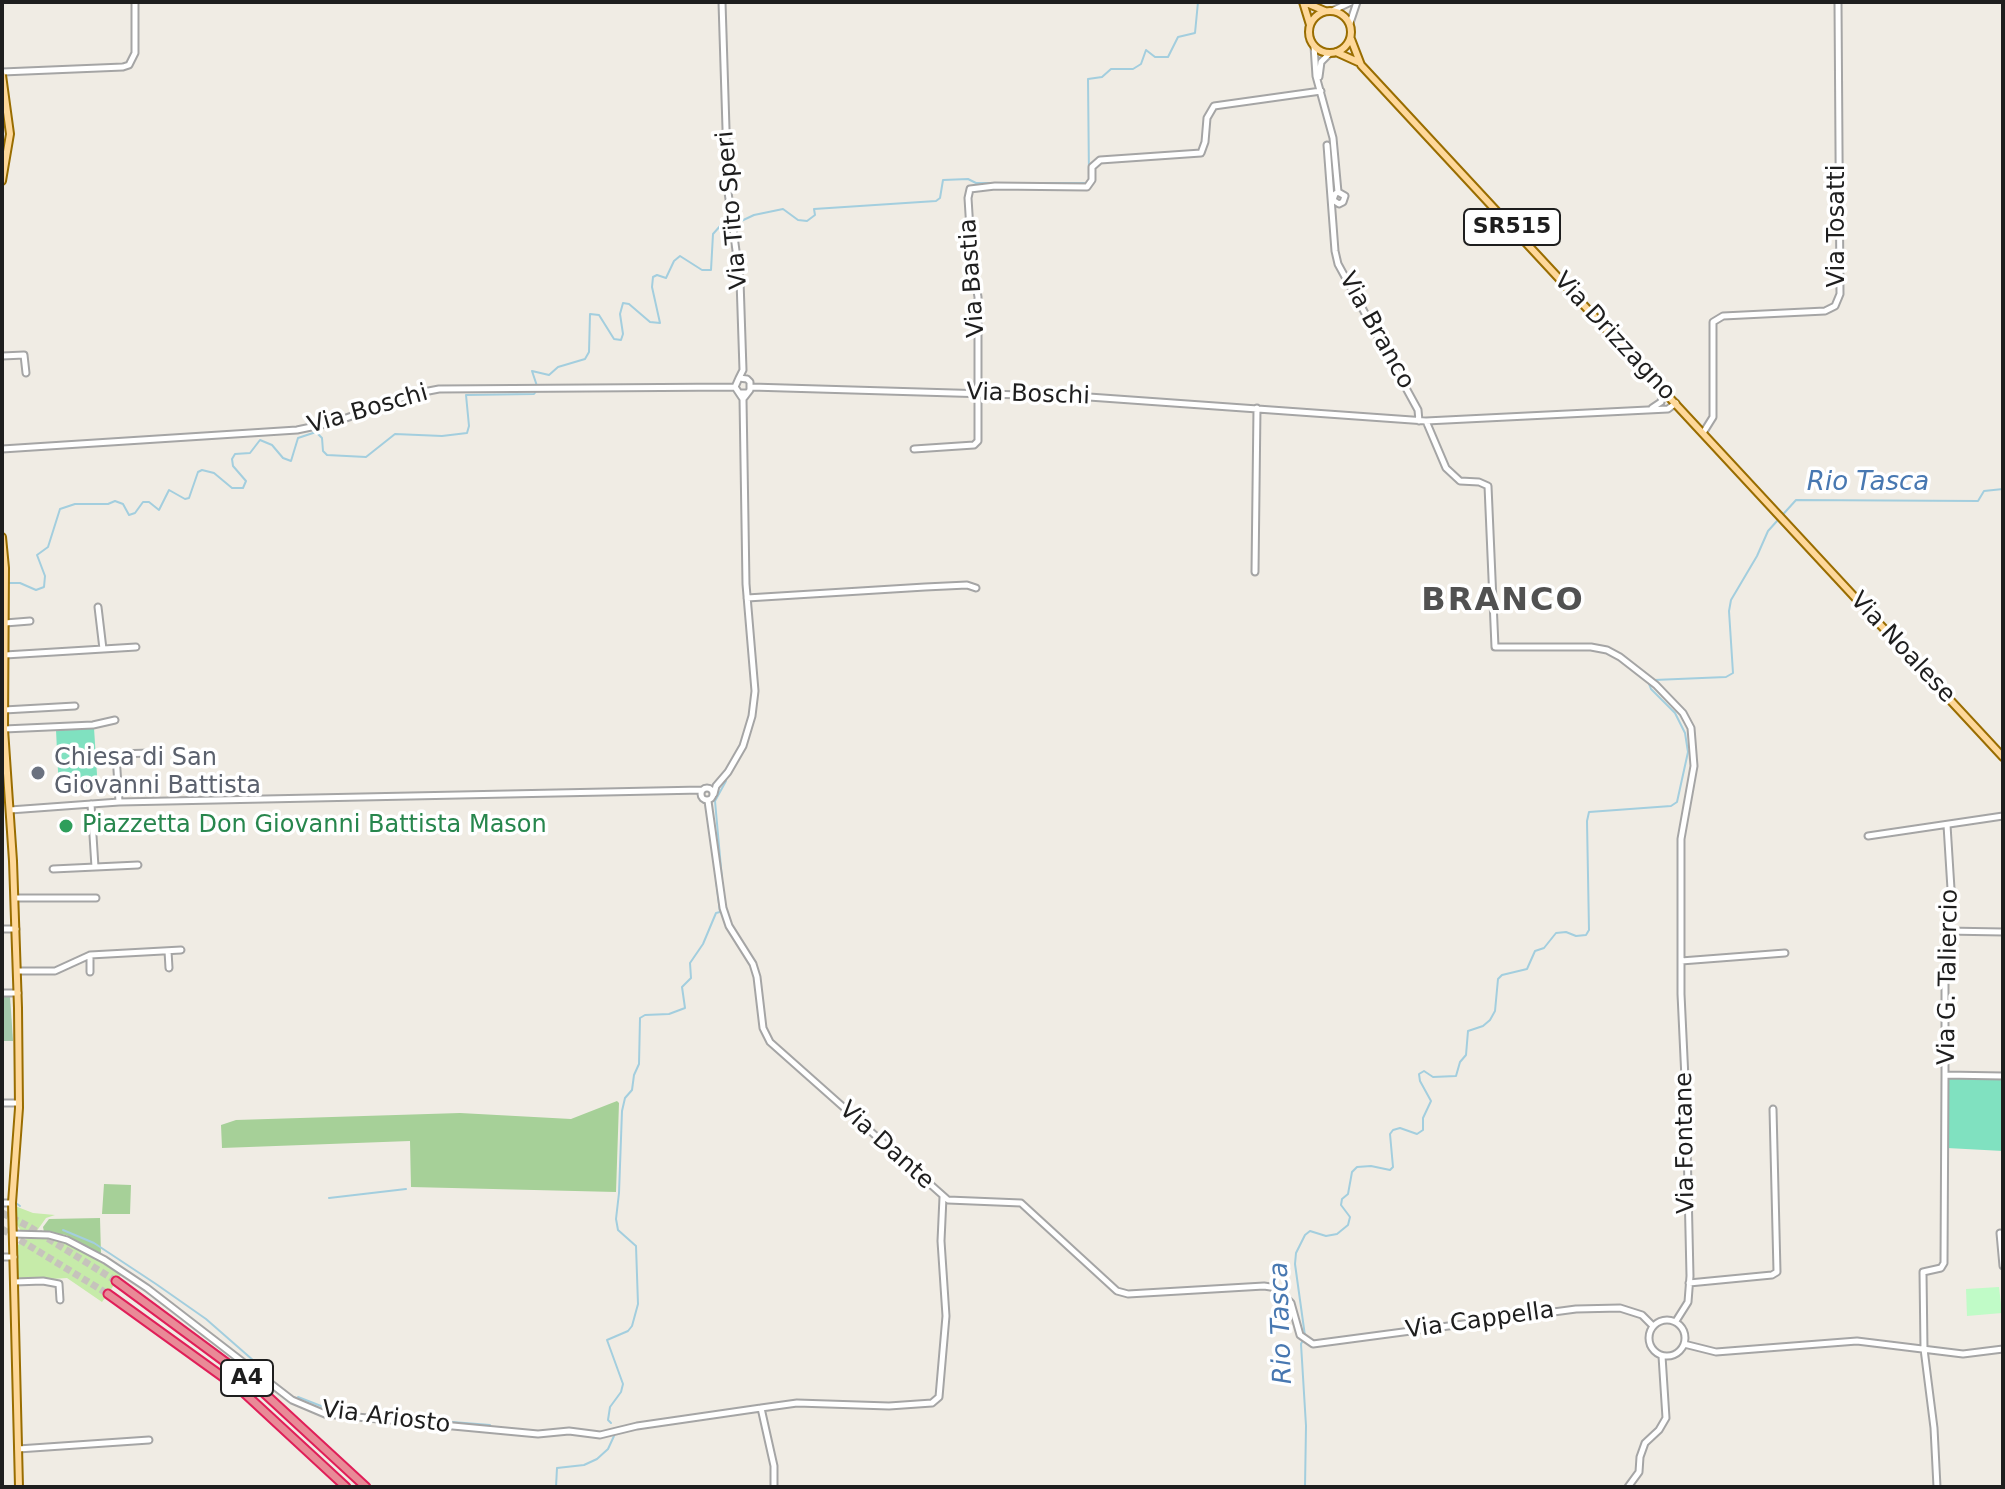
<!DOCTYPE html>
<style>
body{margin:0}
#map{position:relative;width:2005px;height:1489px;overflow:hidden;background:#f0ece4;font-family:"DejaVu Sans",sans-serif}
canvas{display:block}
.frame{position:absolute;inset:0;border:4px solid #1e1e1e;pointer-events:none}
</style>
<div id="map">
<canvas width="2005" height="1489"></canvas>
<div class="frame"></div>
</div>
<script>
const g = document.querySelector('canvas').getContext('2d');
g.lineJoin = 'round';
function paint(path, color) {
  g.fillStyle = color;
  g.fill(path, 'evenodd');
}
function poly(rows) {
  const path = new Path2D();
  for (const r of rows) {
    if (r.length === 3) {
      path.moveTo(r[0] + r[2], r[1]);
      path.arc(r[0], r[1], r[2], 0, 2 * Math.PI);
      continue;
    }
    path.moveTo(r[0], r[1]);
    for (let i = 2; i < r.length; i += 2) path.lineTo(r[i], r[i + 1]);
  }
  return path;
}
function stroke(path, color, width, dash) {
  g.strokeStyle = color;
  g.lineWidth = width;
  g.lineCap = dash ? 'butt' : 'round';
  g.setLineDash(dash || []);
  g.stroke(path);
}
function write(font, color, halo, rows, align = 'center') {
  g.font = font + ' "DejaVu Sans",sans-serif';
  g.lineWidth = 7;
  g.setLineDash([]);
  g.textBaseline = 'middle';
  g.strokeStyle = halo;
  g.fillStyle = color;
  for (const [text, x, y, turn = 0] of rows) {
    g.save();
    g.translate(x, y);
    g.rotate((+turn || 0) * Math.PI / 180);
    g.textAlign = isNaN(turn) ? turn : align;
    if (halo) g.strokeText(text, 0, 0);
    g.fillText(text, 0, 0);
    g.restore();
  }
}
paint(poly([
 [15,1206,33,1213,55,1215,46,1218,36,1232,27,1232,21,1231,16,1223],
 [44,1238,62,1242,79,1249,121,1275,102,1302,67,1278,18,1281,17,1247,20,1242,26,1239]
]), '#c6eba9');
paint(poly([
 [617,1101,619,1103,616,1192,411,1187,410,1141,222,1148,221,1125,236,1120,460,1113,571,1119],
 [104,1184,131,1185,130,1214,102,1214],
 [100,1218,101,1254,66,1235,44,1232,43,1227,49,1219]
]), '#a6d098');
paint(poly([
 [2,996,10,996,13,1041,2,1041]
]), '#a5c9ac');
paint(poly([
 [1999,1287,2002,1313,1967,1316,1966,1289]
]), '#c0fbc7');
paint(poly([
 [94,728,98,790,59,792,56,730],
 [1960,1071,1962,1074,2003,1076,2003,1151,1947,1148,1946,1076,1958,1076]
]), '#80e1c0');
stroke(poly([
 [1089,179,1088,79,1102,77,1111,69,1133,69,1141,64,1146,50,1155,57,1168,57,1178,37,1195,33,1198,2],
 [5,583,20,583,36,590,44,587,45,576,37,555,48,547,60,509,75,504,108,504,115,501,123,504,129,515,135,513,143,502,149,502,159,510,169,490,185,499,189,498,198,472,202,470,214,473,232,488,243,488,246,481,233,466,232,459,235,454,250,453,260,440,272,445,283,458,291,461,298,438,313,433,317,433,322,438,323,451,327,455,366,457,395,434,442,436,467,433,469,426,466,395,534,394,538,389,532,371,549,375,558,367,585,359,589,352,590,314,599,315,614,339,621,340,623,334,620,314,623,303,629,304,650,322,660,323,652,287,653,277,657,275,666,278,674,261,680,256,702,270,711,270,713,234,721,225,737,223,754,215,783,209,798,220,807,221,815,215,814,209,936,201,940,198,943,180,968,179,976,183,1087,183],
 [1654,680,1726,677,1733,673,1729,611,1731,600,1757,556,1768,531,1796,500,1978,501,1984,491,2003,489],
 [722,879,715,801,726,781],
 [329,1198,406,1189],
 [16,1203,20,1206],
 [63,1230,94,1243,156,1284,206,1319,262,1368],
 [298,1397,339,1413,490,1425],
 [611,1423,608,1420,610,1407,621,1392,623,1384,607,1340,628,1331,632,1326,638,1304,636,1246,618,1230,616,1219,619,1193,622,1111,625,1098,632,1090,634,1075,639,1064,640,1018,645,1015,669,1014,685,1008,682,987,691,978,690,963,703,944,716,913,720,912,716,880],
 [556,1487,557,1468,584,1465,597,1459,608,1449,614,1436],
 [1305,1487,1306,1426,1301,1344,1305,1336,1295,1264,1296,1253,1305,1235,1310,1231,1326,1236,1337,1234,1348,1225,1350,1217,1341,1205,1342,1199,1348,1194,1352,1172,1357,1167,1371,1166,1390,1170,1393,1167,1390,1134,1393,1130,1400,1128,1417,1134,1423,1130,1423,1118,1431,1101,1420,1081,1419,1074,1424,1071,1433,1077,1456,1076,1460,1062,1466,1055,1468,1031,1483,1026,1490,1020,1495,1011,1498,979,1502,975,1527,969,1535,951,1544,948,1556,933,1566,932,1576,936,1586,935,1589,930,1587,821,1589,812,1671,806,1677,802,1688,752,1685,733,1675,713,1651,689,1649,684]
]), '#a3cede', 2);
stroke(poly([
 [2,1213,28,1226,116,1281],
 [2,1229,108,1294]
]), '#c6c3bc', 7, [7, 3.5]);
const minor = poly([
 [722,2,728,192,740,280,743,370,739,378],
 [1334,10,1351,2],
 [1350,23,1357,2],
 [1314,46,1316,76,1333,138,1338,192,1335,194,1333,200,1339,204,1343,202,1345,196,1338,192],
 [2,72,123,67,129,65,135,53,135,2],
 [1319,77,1321,62,1330,53],
 [1327,145,1335,251,1338,264,1418,410,1419,421],
 [2,356,24,355,26,373],
 [751,387,1089,397,1426,421,1668,409,1676,403],
 [743,399,750,390,750,382,747,379,739,378,735,387,739,393,747,393],
 [1652,408,1661,402,1663,392],
 [1426,421,1446,468,1460,481,1479,482,1488,486,1495,647,1591,647,1607,650,1620,657,1656,685,1683,713,1691,728,1694,766,1681,839,1681,994,1686,1100,1690,1276,1688,1302,1676,1321],
 [1703,433,1713,417,1713,322,1723,316,1825,311,1835,306,1840,294,1838,2],
 [2,449,297,430,335,422,413,394,439,389,735,387],
 [914,449,974,445,978,441,978,297,972,262,968,198,970,189,995,186,1087,187,1092,180,1092,167,1100,160,1201,153,1205,142,1207,118,1214,106,1321,91],
 [1255,572,1257,408],
 [747,598,925,587,967,585,976,588],
 [98,607,103,649],
 [5,623,30,621],
 [5,655,136,647],
 [4,710,75,706],
 [4,729,93,725,115,720],
 [707,794,6],
 [714,794,716,786,728,772,743,746,752,716,755,691,746,584,743,399,739,393],
 [708,801,723,908,729,926,753,964,757,977,763,1028,770,1042,948,1200,1021,1203,1117,1291,1128,1294,1264,1286,1277,1288,1291,1303,1300,1335,1313,1344,1576,1309,1620,1308,1642,1315,1653,1326],
 [119,802,116,754,151,753],
 [91,804,95,867],
 [10,810,119,802,702,790],
 [1947,825,1952,905,1945,931,1945,1075,2003,1076],
 [1868,836,2003,816],
 [53,869,138,865],
 [15,898,96,898],
 [2,929,16,929],
 [1945,931,2003,932],
 [168,951,169,968],
 [90,955,90,972],
 [1681,961,1785,953],
 [17,971,55,971,90,955,181,950],
 [2,993,18,993],
 [2,1103,19,1103],
 [2,1203,12,1203],
 [2000,1233,2003,1266],
 [13,1234,49,1235,67,1240,105,1260,147,1288,292,1400,325,1414,538,1434,569,1431,600,1435,637,1426,761,1408],
 [2,1257,14,1257],
 [14,1282,43,1281,59,1284,60,1300],
 [1689,1283,1772,1275,1777,1272,1773,1109],
 [1667,1338,18],
 [1684,1344,1716,1352,1857,1341,1963,1354,2003,1349],
 [18,1449,149,1440],
 [774,1487,774,1466,761,1408,797,1403,889,1406,932,1403,939,1397,946,1316,941,1241,943,1197],
 [1628,1487,1639,1472,1640,1457,1645,1443,1659,1430,1666,1418,1662,1356],
 [1937,1487,1934,1428,1924,1349,1923,1272,1941,1268,1944,1263,1945,1075]
]);
const major = poly([
 [1303,2,1310,25],
 [1304,2,1325,11],
 [1330,32,21],
 [1351,39,1361,65,2003,757],
 [1336,52,1358,62],
 [2,75,10,134,2,181],
 [2,537,5,568,4,729,13,861,18,1008,19,1108,12,1203,19,1487]
]);
const highway = poly([
 [116,1281,251,1381,366,1487],
 [108,1294,241,1390,346,1487]
]);
stroke(minor, '#a5a5a5', 9);
stroke(major, '#996d00', 10);
stroke(highway, '#e01f59', 11);
stroke(minor, '#fff', 5);
stroke(major, '#fed89a', 6);
stroke(highway, '#e98a97', 7);
for (const [x, y, r, color] of [
 [38,773,8,"#6b7280"],
 [66,826,8,"#2e9e5b"]
]) {
  const dot = new Path2D();
  dot.arc(x, y, r, 0, 2 * Math.PI);
  g.fillStyle = color;
  g.fill(dot);
  stroke(dot, '#fff', 3);
}
for (const [x, y, w] of [
 [1512,227,96],
 [247,1378,52]
]) {
  const box = new Path2D();
  box.roundRect(x - w / 2, y - 18, w, 36, 6);
  g.fillStyle = '#fff';
  g.fill(box);
  stroke(box, '#1e1e1e', 2);
}
write('bold 22px', '#1e1e1e', null, [
 ["SR515",1512,227],
 ["A4",247,1378]
]);
write('24px', '#1e1e1e', '#fff', [
 ["Via Tito Speri",733,210,-95],
 ["Via Tosatti",1838,226,-90],
 ["Via Bastia",973,278,-94],
 ["Via Branco",1376,331,61],
 ["Via Drizzagno",1614,337,47],
 ["Via Boschi",1028,395,2],
 ["Via Boschi",368,410,-16],
 ["Via Noalese",1902,648,47],
 ["Via G. Taliercio",1949,977,-89],
 ["Via Fontane",1686,1143,-91],
 ["Via Dante",886,1146,42],
 ["Via Cappella",1480,1321,-8],
 ["Via Ariosto",386,1418,7]
]);
write('24px', '#5b616d', '#fff', [
 ["Chiesa di San",54,759],
 ["Giovanni Battista",54,787]
], 'left');
write('24px', '#27864d', '#fff', [
 ["Piazzetta Don Giovanni Battista Mason",82,826]
], 'left');
write('italic 26px', '#4878b1', '#fff', [
 ["Rio Tasca",1868,483],
 ["Rio Tasca",1282,1323,-92]
]);
g.letterSpacing = '2px';
write('bold 32px', '#515151', '#fff', [
 ["BRANCO",1503,602]
]);
g.letterSpacing = '0px';
</script>
